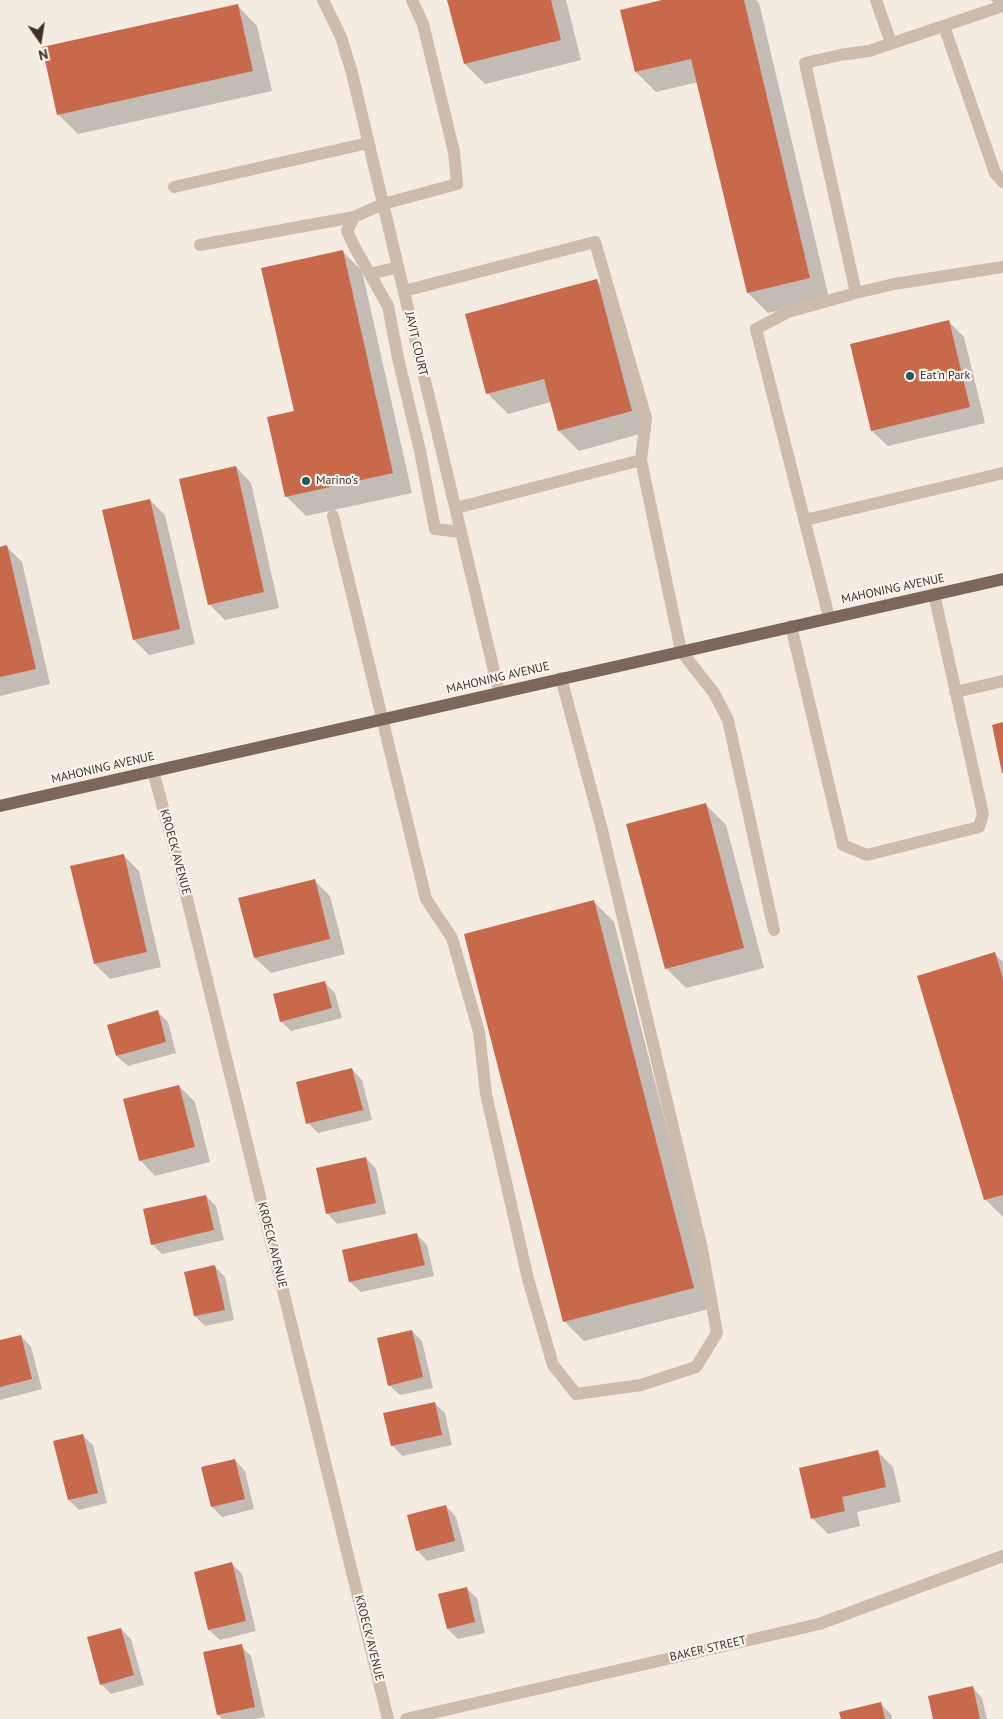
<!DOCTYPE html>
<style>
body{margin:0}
#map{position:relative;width:1003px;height:1719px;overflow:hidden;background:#f4ebe1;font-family:"PT Sans",sans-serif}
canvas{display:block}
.north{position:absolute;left:15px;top:15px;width:50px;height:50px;-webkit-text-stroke:4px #fbf5ee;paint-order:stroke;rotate:167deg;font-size:14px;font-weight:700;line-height:20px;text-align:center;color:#3b302b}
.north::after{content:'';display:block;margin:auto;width:18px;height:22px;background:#3b302b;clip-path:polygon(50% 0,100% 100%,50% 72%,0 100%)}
</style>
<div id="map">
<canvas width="1003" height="1719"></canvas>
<div class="north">N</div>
</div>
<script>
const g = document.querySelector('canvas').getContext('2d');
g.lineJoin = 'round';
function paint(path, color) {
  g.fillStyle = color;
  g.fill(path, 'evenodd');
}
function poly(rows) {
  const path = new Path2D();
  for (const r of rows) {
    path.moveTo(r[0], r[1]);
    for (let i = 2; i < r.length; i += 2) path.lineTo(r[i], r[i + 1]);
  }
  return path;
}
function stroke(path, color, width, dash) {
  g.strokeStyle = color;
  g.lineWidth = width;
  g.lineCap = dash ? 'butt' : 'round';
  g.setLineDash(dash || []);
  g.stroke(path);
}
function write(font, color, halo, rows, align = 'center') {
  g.font = font + ' "PT Sans",sans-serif';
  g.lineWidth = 4.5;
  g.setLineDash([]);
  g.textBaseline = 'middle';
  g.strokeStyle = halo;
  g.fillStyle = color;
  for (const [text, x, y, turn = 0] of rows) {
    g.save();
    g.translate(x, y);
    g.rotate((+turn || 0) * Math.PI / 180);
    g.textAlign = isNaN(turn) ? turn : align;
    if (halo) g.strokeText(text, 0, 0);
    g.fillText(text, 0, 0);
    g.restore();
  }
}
paint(poly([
 [449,0,566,0,581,60,485,84,465,64],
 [667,0,756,0,759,3,829,298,768,313,748,293,698,82,656,92,636,72,622,11],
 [991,0,1003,0,1003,12],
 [237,5,257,26,272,91,78,134,58,114],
 [342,251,362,271,412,493,306,516,286,496,295,412],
 [596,280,616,300,651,431,579,451,559,431,551,402,508,414,488,394],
 [948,321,964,337,985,423,888,446,872,431],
 [236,467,251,483,279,608,225,620,209,604],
 [150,500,165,515,195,644,149,655,134,640],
 [7,547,22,562,50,684,0,696,0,548],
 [706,805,726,825,764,968,686,988,666,968],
 [123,855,139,871,161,967,110,979,95,964],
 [314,880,330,896,345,954,271,973,255,958],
 [594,902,614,922,713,1308,584,1341,564,1321],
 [995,954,1003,962,1003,1217,986,1200,918,976],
 [325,983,335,993,342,1018,291,1031,281,1021],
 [158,1012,168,1022,176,1053,128,1066,117,1056],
 [352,1069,362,1080,372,1120,318,1133,308,1123],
 [179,1086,195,1102,210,1162,155,1176,140,1160],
 [366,1158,376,1169,386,1214,337,1224,327,1213],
 [206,1196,216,1206,224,1240,162,1254,152,1244],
 [417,1235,427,1245,434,1276,361,1292,350,1282,343,1251],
 [214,1266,225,1277,234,1320,205,1326,195,1316],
 [412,1331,422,1341,433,1388,400,1395,389,1385],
 [21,1336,31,1347,42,1389,0,1400,0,1342],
 [434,1403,445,1413,452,1445,402,1456,392,1445],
 [82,1435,93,1445,107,1503,79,1510,69,1500],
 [877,1451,893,1467,901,1502,857,1512,860,1526,828,1534,812,1518],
 [235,1460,245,1471,254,1509,222,1517,212,1507],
 [446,1506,456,1517,465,1551,427,1561,417,1550],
 [232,1564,242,1574,256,1631,220,1640,209,1630,196,1573],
 [466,1588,477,1598,485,1633,458,1639,448,1629],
 [121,1629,131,1639,144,1685,111,1694,101,1684],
 [241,1646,251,1656,265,1717,255,1719,222,1719,218,1714],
 [972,1687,982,1698,987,1719,934,1719],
 [880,1703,891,1714,892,1719,842,1719]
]), '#0003');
paint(poly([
 [447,0,551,0,561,40,464,64],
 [662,0,744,0,810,278,747,293,691,59,635,72,620,10],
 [238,4,253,71,57,115,42,47],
 [343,250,393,473,285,497,267,417,294,411,261,268],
 [597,279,632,411,558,431,544,379,486,394,465,314],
 [949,320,970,407,871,431,850,344],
 [236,466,264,592,208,605,179,479],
 [150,499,180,629,133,640,102,510],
 [7,545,36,669,0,677,0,547],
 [1003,722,1003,773,1002,773,992,725],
 [706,803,744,948,665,969,626,824],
 [124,854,147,952,94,964,70,866],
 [315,879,330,939,254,958,238,898],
 [594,900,694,1288,563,1322,464,934],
 [995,952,1003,979,1003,1195,984,1200,917,976],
 [325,981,332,1008,280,1022,273,994],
 [158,1010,166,1042,116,1056,107,1025],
 [352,1068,363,1110,306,1124,296,1082],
 [179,1085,195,1147,139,1161,123,1099],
 [366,1157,376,1203,326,1214,316,1168],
 [206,1195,214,1230,151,1245,143,1209],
 [417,1233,425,1265,349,1282,342,1250],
 [215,1265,225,1310,194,1316,184,1272],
 [412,1330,423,1377,388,1386,377,1338],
 [21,1335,32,1379,0,1387,0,1340],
 [435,1402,442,1435,391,1446,383,1413],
 [83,1434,98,1493,68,1500,53,1441],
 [878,1450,886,1487,842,1497,845,1511,811,1519,799,1468],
 [235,1459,245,1499,211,1507,201,1467],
 [446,1505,455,1541,416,1551,407,1515],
 [232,1562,246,1621,208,1630,194,1572],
 [467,1587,475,1622,447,1629,438,1594],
 [121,1628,134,1675,100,1685,87,1637],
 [242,1644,255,1707,217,1715,203,1652],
 [973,1686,980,1719,933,1719,928,1696],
 [881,1702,885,1719,841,1719,839,1712]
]), '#c8694b');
stroke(poly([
 [323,0,341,37,352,73,499,692],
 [876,0,891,43],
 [944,26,995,173,1003,182],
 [174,187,368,143],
 [354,217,347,231,355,248,388,306,398,358,420,451,435,529,461,532],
 [200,245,354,217,383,204,457,184,454,152,423,24,412,0],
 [370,274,398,267],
 [404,291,595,242,646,418,641,460,681,651,714,693,728,720,774,930],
 [856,293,805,63,840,55,869,51,1003,6],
 [456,508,641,460],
 [333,516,426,899,452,938,479,1032,486,1094,528,1279,553,1365,576,1394,641,1385,696,1367,717,1333,702,1249,601,826,561,678],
 [805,520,1003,473],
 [829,617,756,329,788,312,856,293,894,284,1003,267],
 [791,626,843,845,867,855,979,827,983,814,934,594],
 [955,692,1003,681],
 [153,771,180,870,388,1719],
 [406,1719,819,1624,1003,1556]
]), '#cdbbac', 12);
stroke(poly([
 [0,806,1003,579]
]), '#7d675c', 12);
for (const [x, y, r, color] of [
 [910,376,5,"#1f5a5e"],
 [306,481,5,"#1f5a5e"]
]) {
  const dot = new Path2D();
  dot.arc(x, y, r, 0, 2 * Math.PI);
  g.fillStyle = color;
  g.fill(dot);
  stroke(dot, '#fbf5ee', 2);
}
write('12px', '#3b302b', '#fbf5ee', [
 ["JAVIT COURT",416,344,77],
 ["MAHONING AVENUE",893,589,-12],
 ["MAHONING AVENUE",498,678,-13],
 ["MAHONING AVENUE",103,768,-13],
 ["KROECK AVENUE",175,852,75],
 ["KROECK AVENUE",272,1245,76],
 ["KROECK AVENUE",369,1638,76],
 ["BAKER STREET",708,1649,-13]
]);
write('12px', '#3b302b', '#fbf5ee', [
 ["Eat'n Park",920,376],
 ["Marino's",316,481]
], 'left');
</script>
